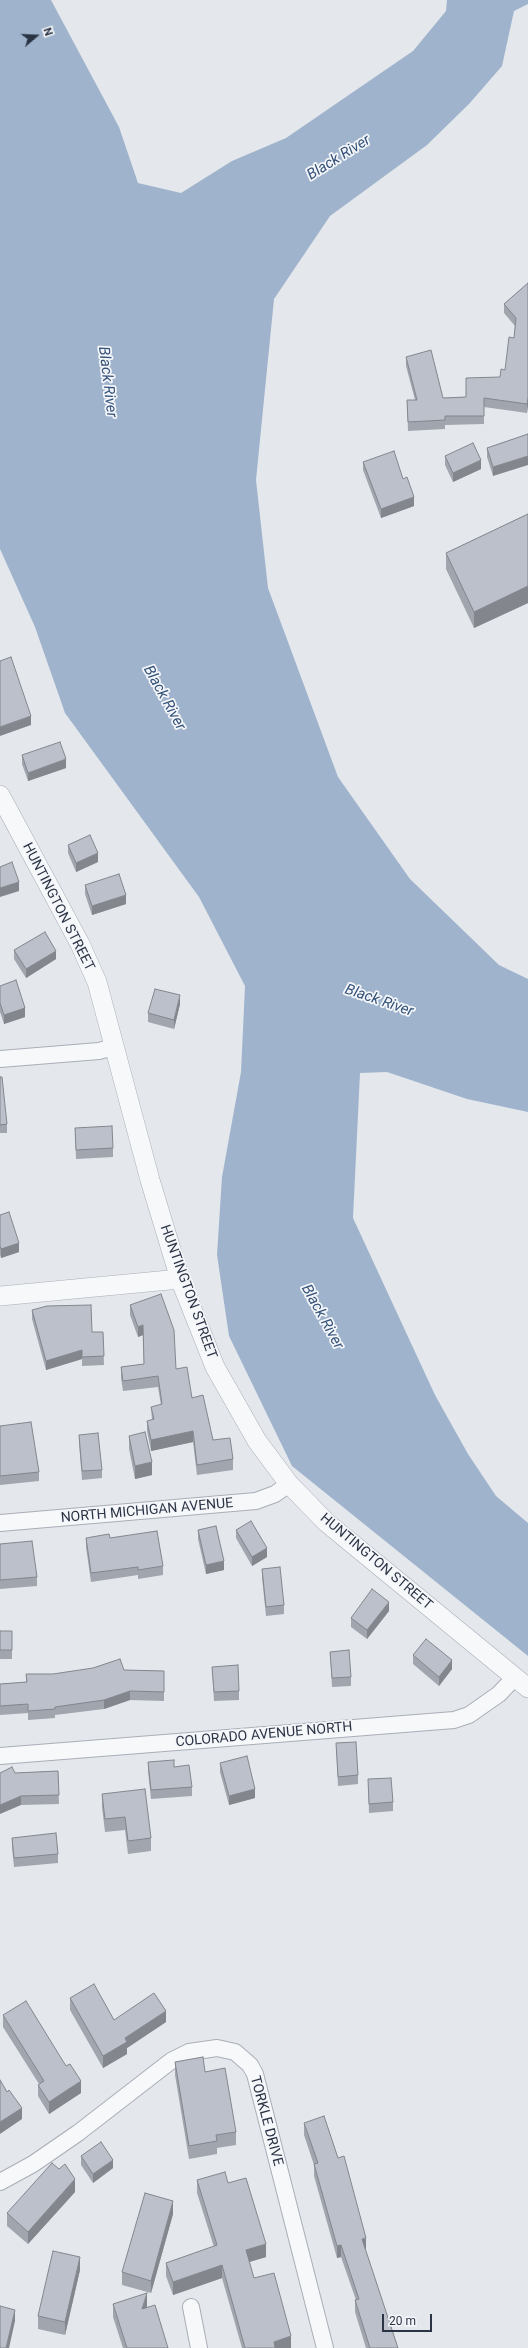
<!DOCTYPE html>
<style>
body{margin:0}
#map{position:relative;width:528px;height:2348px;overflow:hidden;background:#e4e7ec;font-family:Roboto,sans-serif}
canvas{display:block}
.north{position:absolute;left:16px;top:16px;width:40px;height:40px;-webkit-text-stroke:3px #f4f6f9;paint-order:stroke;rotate:71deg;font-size:11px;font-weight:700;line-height:16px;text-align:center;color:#2b3445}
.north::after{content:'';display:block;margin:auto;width:14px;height:18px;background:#2b3445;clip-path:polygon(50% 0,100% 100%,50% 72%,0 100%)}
.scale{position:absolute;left:382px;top:2314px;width:50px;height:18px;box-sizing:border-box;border:2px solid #2b3445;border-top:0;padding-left:5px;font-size:12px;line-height:14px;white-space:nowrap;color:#2b3445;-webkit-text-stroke:3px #f4f6f9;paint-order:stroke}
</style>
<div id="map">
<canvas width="528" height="2348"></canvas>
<div class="north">N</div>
<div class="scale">20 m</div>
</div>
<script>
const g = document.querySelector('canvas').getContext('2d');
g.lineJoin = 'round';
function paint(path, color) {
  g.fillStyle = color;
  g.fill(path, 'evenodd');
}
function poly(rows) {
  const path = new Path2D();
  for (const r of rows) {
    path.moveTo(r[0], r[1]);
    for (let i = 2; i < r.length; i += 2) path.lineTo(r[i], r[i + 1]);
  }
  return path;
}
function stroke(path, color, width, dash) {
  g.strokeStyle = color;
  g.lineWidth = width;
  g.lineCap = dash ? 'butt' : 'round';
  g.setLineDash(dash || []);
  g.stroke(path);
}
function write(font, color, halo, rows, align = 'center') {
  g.font = font + ' Roboto,sans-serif';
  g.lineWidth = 3.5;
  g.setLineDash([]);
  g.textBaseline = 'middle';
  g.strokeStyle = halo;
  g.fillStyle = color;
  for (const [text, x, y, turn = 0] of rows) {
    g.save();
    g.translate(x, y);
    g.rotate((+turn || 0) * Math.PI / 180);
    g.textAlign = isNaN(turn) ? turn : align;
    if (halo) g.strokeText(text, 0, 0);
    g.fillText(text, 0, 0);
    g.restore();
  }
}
paint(poly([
 [0,0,51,0,119,127,138,183,181,193,232,161,286,138,413,51,446,11,447,0,528,0,528,4,514,11,502,66,469,104,427,145,330,216,274,299,256,480,268,588,338,777,410,879,499,965,528,979,528,1112,467,1099,387,1072,360,1073,353,1218,435,1395,468,1454,496,1496,528,1523,528,1656,292,1466,229,1336,217,1255,222,1177,241,1072,245,986,199,897,65,713,35,627,0,549]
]), '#9fb4cc');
const minor = poly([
 [0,1059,99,1051,114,1047],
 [0,1523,256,1501,275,1494,289,1484],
 [0,1756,454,1720,469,1715,499,1694,515,1677],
 [0,2182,33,2164,78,2133,171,2061,189,2052,217,2048,235,2052,250,2065,255,2074,325,2348],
 [191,2307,199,2348]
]);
const tertiary = poly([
 [0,795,80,944,97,982,150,1180,180,1279,215,1367,257,1441,289,1484,327,1523,528,1688],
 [0,1296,180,1279]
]);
stroke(minor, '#a9aeb7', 18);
stroke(tertiary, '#a9aeb7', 20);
stroke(minor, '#f7f8fa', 16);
stroke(tertiary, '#f7f8fa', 19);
paint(poly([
 [528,283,527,413,484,407,484,424,445,425,445,429,408,431,407,400,415,400,406,366,406,357,443,398,466,397,500,377,505,370,514,338,515,326,504,313,504,304],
 [528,434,493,476,487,457,487,448],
 [445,456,481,469,453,482,445,465],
 [363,462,403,479,414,506,381,518,363,470],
 [528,514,528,603,474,628,446,569,446,553],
 [22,755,66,768,28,781,22,764],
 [68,845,98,862,76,872,68,853],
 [85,885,126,904,92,915,85,894],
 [14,950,56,959,26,978,14,959],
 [0,986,25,1017,4,1024,0,1012],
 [180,1004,174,1029,148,1022,148,1013],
 [0,1077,7,1124,7,1133,0,1133],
 [75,1128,113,1148,113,1157,76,1159],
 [0,1215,19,1252,1,1258,0,1255],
 [130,1305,176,1369,192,1398,213,1440,233,1459,233,1470,197,1475,193,1442,151,1451,147,1431,147,1421,152,1420,151,1407,161,1405,158,1387,123,1391,121,1378,121,1367,144,1364,143,1335,138,1337,130,1315],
 [32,1310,92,1332,103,1332,104,1365,82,1366,82,1359,46,1370,32,1319],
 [0,1426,39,1472,39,1481,0,1485],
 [79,1435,102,1470,102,1478,82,1480,79,1443],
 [129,1436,152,1475,135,1479,129,1449],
 [198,1530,224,1570,206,1574,198,1539],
 [236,1530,267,1557,252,1566,236,1538],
 [86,1538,110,1538,163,1566,163,1575,138,1579,138,1575,91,1582,86,1547],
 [0,1544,37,1577,37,1586,0,1589],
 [262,1569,284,1605,284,1614,266,1616,262,1577],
 [389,1611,367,1639,351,1627,351,1618],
 [0,1631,12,1631,12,1659,0,1659],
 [330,1652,351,1677,351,1686,332,1687],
 [413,1655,452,1669,439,1686,413,1664],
 [212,1667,239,1691,239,1700,214,1701],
 [124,1670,164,1671,164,1701,130,1700,104,1709,55,1715,55,1718,28,1720,28,1713,0,1715,0,1684,26,1682,26,1674,53,1674],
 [336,1743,358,1775,358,1784,338,1786],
 [148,1762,192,1787,192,1796,151,1799,148,1771],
 [220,1763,255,1798,229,1805,220,1772],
 [58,1771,59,1804,21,1805,15,1773],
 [368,1779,393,1802,393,1811,369,1813],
 [102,1794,151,1838,151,1851,128,1854,125,1830,105,1832,102,1807],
 [12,1838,58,1854,58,1863,14,1867,12,1847],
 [70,1998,114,2020,166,2022,127,2048,127,2054,103,2068,70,2010],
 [3,2015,81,2093,49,2114,38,2096,38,2085,39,2084,3,2027],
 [175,2062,205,2072,236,2132,236,2145,217,2148,217,2154,189,2159,175,2075],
 [304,2123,366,2250,365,2250,398,2348,366,2348,355,2312,355,2300,356,2300,341,2257,337,2258,314,2176,314,2165,304,2135],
 [81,2156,113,2168,93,2183,81,2165],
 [197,2180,228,2183,266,2257,249,2262,254,2278,291,2348,242,2348,222,2278,173,2295,166,2276,166,2263,214,2247,197,2193],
 [75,2192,28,2244,7,2226,7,2213],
 [173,2214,151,2293,122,2285,122,2272],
 [80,2270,65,2335,38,2329,38,2316],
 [113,2304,147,2306,147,2307,168,2348,123,2348,113,2317]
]), '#a1a5ae');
paint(poly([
 [528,397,528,406,527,413,527,404],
 [528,456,528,465,493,476,493,467],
 [481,460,481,469,453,482,453,473],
 [414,497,414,506,381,518,381,509],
 [528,586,528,603,474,628,474,612],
 [31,716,31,725,0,736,0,727],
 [66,759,66,768,28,781,28,773],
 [98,853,98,862,76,872,76,863],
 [19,882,19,891,0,897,0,888],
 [126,895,126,904,92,915,92,906],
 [56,951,56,959,26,978,26,969],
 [180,995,180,1004,174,1029,174,1020],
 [25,1008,25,1017,4,1024,4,1015],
 [19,1243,19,1252,1,1258,1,1249],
 [143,1325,143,1335,138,1337,138,1327],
 [82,1350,82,1359,46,1370,46,1361],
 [193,1431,193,1442,151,1451,151,1440],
 [152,1462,152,1475,135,1479,135,1466],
 [267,1548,267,1557,252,1566,252,1557],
 [224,1561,224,1570,206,1574,206,1565],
 [389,1602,389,1611,367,1639,367,1630],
 [452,1660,452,1669,439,1686,439,1677],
 [130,1691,130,1700,104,1709,104,1700],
 [255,1789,255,1798,229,1805,229,1796],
 [21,1796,21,1805,0,1814,0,1805],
 [166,2011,166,2022,127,2048,127,2054,103,2068,103,2056,125,2038],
 [81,2081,81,2093,49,2114,49,2102],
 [22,2108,22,2119,0,2134,0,2122],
 [113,2160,113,2168,93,2183,93,2174],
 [75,2179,75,2192,28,2244,28,2232],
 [173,2201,173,2214,151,2293,151,2281],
 [366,2238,366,2250,362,2251,362,2239],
 [266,2244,266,2257,246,2263,246,2250],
 [341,2245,341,2257,337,2258,337,2246],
 [80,2257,80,2270,65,2335,65,2322],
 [222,2265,222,2278,173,2295,173,2282],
 [147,2293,147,2306,142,2322,142,2309],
 [15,2310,15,2321,9,2348,6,2348],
 [291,2336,291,2348,274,2348,274,2342]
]), '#83868d');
const building = poly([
 [528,283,528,397,527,404,484,398,484,416,445,416,445,420,408,422,407,400,417,400,406,357,431,350,443,398,466,397,466,378,500,377,501,369,505,370,509,337,514,338,516,318,504,304,528,283],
 [528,434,528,456,493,467,487,448,528,434],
 [473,443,481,460,453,473,445,456,473,443],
 [394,451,403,479,407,477,414,497,381,509,363,462,394,451],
 [528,514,528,586,474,612,446,553,528,514],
 [11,657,31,716,0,727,0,661,11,657],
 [60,742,66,759,28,773,22,755,60,742],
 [90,835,98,853,76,863,68,845,90,835],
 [12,862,19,882,0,888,0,867,12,862],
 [119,874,126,895,92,906,85,885,119,874],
 [45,932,56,951,26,969,14,950,45,932],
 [16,980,25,1008,4,1015,0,1003,0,986,16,980],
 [155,989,180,995,174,1020,148,1013,155,989],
 [0,1077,2,1077,7,1124,0,1125,0,1077],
 [112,1126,113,1148,76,1150,75,1128,112,1126],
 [9,1212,19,1243,1,1249,0,1246,0,1215,9,1212],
 [161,1294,174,1330,176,1369,187,1367,192,1398,203,1395,213,1440,230,1438,233,1459,197,1465,193,1431,151,1440,147,1421,154,1419,151,1407,162,1404,158,1376,123,1381,121,1367,144,1364,143,1325,138,1327,130,1305,161,1294],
 [91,1305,92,1332,103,1332,104,1356,82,1357,82,1350,46,1361,32,1310,47,1306,91,1305],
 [31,1422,39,1472,0,1476,0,1426,31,1422],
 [145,1432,152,1462,135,1466,129,1436,145,1432],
 [98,1433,102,1470,82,1471,79,1435,98,1433],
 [251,1521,267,1548,252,1557,236,1530,251,1521],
 [216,1526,224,1561,206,1565,198,1530,216,1526],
 [157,1531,163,1566,138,1570,138,1567,91,1573,86,1538,109,1534,110,1538,157,1531],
 [32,1541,37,1577,0,1580,0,1544,32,1541],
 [280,1567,284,1605,266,1607,262,1569,280,1567],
 [372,1589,389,1602,367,1630,351,1618,372,1589],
 [0,1631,12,1631,12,1650,0,1650,0,1631],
 [426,1639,452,1660,439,1677,413,1655,426,1639],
 [349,1650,351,1677,332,1678,330,1652,349,1650],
 [120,1659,124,1670,164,1671,164,1692,130,1691,104,1700,55,1707,55,1709,28,1711,28,1704,0,1706,0,1684,27,1682,26,1674,53,1674,93,1668,120,1659],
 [238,1665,239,1691,214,1692,212,1667,238,1665],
 [356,1742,358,1775,338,1777,336,1743,356,1742],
 [247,1756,255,1789,229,1796,220,1763,247,1756],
 [174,1760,174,1767,189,1765,192,1787,151,1790,148,1762,174,1760],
 [12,1767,15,1773,58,1771,59,1795,21,1796,0,1805,0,1773,12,1767],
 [391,1778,393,1802,369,1804,368,1779,391,1778],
 [145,1789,151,1838,128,1841,125,1817,105,1819,102,1794,145,1789],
 [56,1833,58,1854,14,1858,12,1838,56,1833],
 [94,1984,114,2020,154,1993,166,2011,125,2038,127,2042,103,2056,70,1998,94,1984],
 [26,2001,66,2066,70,2064,81,2081,49,2102,38,2085,44,2081,3,2015,26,2001],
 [203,2057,205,2072,225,2068,236,2132,216,2135,217,2141,189,2146,175,2062,203,2057],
 [0,2080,7,2092,9,2090,22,2108,0,2122,0,2080],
 [324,2116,338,2158,344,2156,366,2238,362,2239,398,2348,370,2348,355,2300,359,2299,341,2245,337,2246,314,2164,318,2163,304,2123,324,2116],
 [101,2142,113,2160,93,2174,81,2156,101,2142],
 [52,2163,59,2169,65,2164,75,2179,28,2232,7,2213,52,2163],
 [225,2172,228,2183,246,2178,266,2244,246,2250,254,2278,274,2273,291,2336,274,2342,275,2348,245,2348,222,2265,173,2282,166,2263,217,2245,197,2180,225,2172],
 [145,2193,173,2201,151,2281,122,2272,145,2193],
 [53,2251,80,2257,65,2322,38,2316,53,2251],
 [147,2293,142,2309,155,2305,168,2348,127,2348,113,2304,147,2293],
 [0,2306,15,2310,6,2348,0,2348,0,2306]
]);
paint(building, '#bbc0ca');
stroke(building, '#83868d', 1);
write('14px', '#2b3445', '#f4f6f9', [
 ["HUNTINGTON STREET",58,907,63],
 ["HUNTINGTON STREET",188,1292,70],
 ["NORTH MICHIGAN AVENUE",147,1511,-5],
 ["HUNTINGTON STREET",376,1562,40],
 ["COLORADO AVENUE NORTH",264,1735,-5],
 ["TORKLE DRIVE",266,2121,75]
]);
write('italic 15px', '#34527a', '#f4f6f9', [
 ["Black River",339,158,-32],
 ["Black River",107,382,83],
 ["Black River",164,698,61],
 ["Black River",379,1001,19],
 ["Black River",322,1317,61]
]);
</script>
